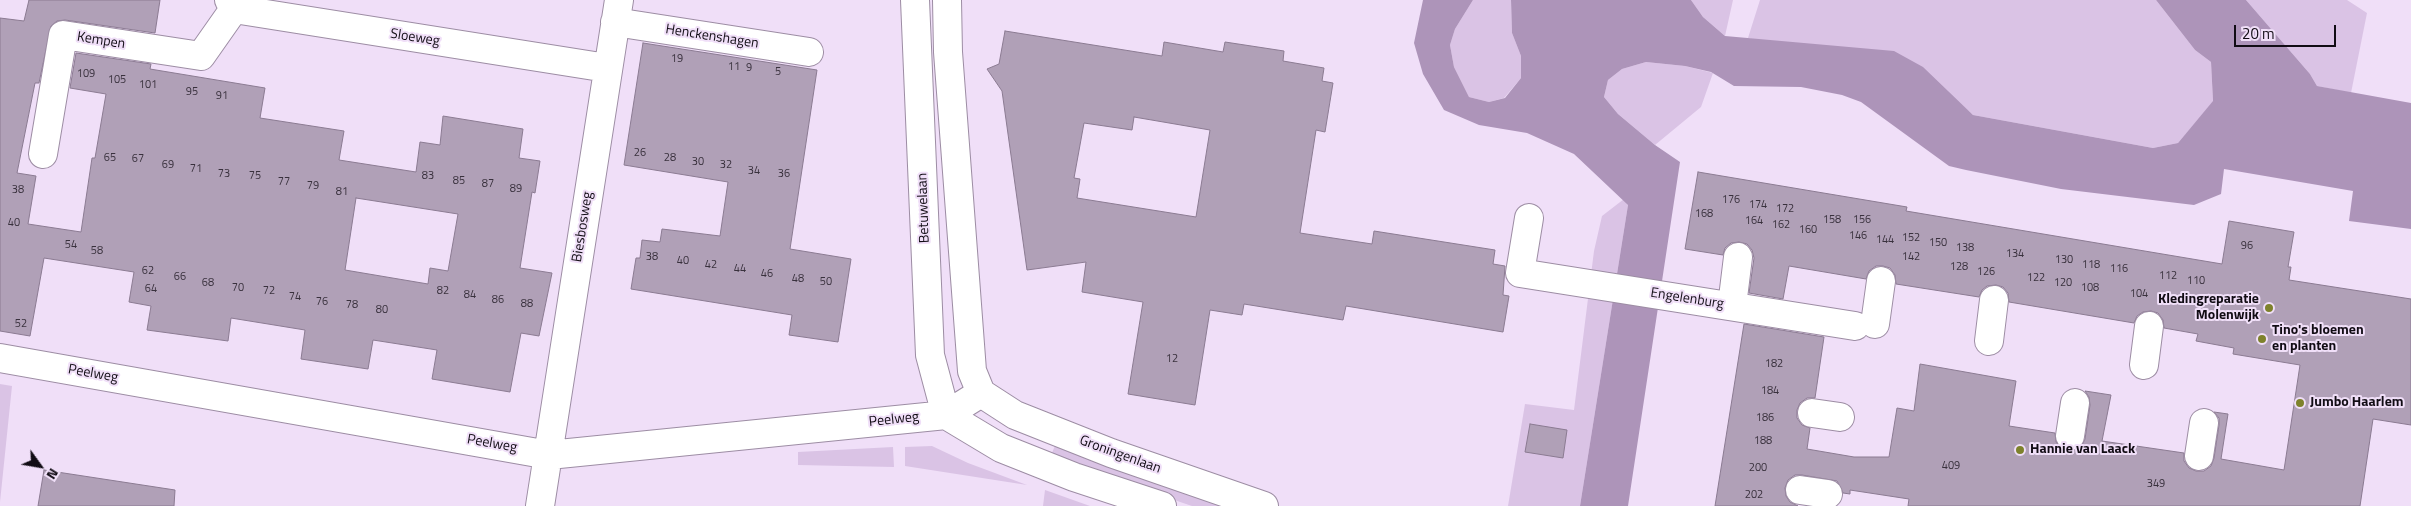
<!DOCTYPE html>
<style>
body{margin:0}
#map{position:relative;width:2411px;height:506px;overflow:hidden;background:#f0dff8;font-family:"Titillium Web",sans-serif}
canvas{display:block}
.north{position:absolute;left:15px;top:441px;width:50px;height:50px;-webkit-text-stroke:4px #f0dff8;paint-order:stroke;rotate:122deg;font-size:14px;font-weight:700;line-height:20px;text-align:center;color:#110c14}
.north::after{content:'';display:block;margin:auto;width:18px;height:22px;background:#110c14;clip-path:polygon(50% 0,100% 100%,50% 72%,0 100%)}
.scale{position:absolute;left:2234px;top:25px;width:102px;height:22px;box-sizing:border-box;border:2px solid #110c14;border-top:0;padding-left:6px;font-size:15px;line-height:18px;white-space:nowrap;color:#110c14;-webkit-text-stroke:4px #f0dff8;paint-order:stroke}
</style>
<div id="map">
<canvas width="2411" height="506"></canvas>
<div class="north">N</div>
<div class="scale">20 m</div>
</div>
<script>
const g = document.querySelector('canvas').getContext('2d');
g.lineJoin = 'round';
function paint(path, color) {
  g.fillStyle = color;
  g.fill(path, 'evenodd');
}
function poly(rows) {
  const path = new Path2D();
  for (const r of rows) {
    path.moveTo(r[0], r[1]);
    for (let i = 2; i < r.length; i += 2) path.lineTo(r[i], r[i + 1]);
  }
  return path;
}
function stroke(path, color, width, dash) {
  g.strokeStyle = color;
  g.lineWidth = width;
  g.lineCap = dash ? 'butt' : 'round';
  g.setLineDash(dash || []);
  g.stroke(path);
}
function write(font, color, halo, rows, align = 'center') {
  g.font = font + ' "Titillium Web",sans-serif';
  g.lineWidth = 4;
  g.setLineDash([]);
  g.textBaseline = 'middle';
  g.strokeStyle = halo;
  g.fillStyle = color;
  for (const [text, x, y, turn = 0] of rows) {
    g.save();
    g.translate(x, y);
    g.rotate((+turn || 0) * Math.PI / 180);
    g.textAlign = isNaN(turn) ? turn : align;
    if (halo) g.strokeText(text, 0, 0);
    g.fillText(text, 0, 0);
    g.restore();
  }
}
paint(poly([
 [1473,0,1511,0,1512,33,1521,56,1521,78,1504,98,1489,102,1469,97,1454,67,1450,45,1455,29],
 [1691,0,1733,0,1725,36,1703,17],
 [1760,0,2156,0,2195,50,2211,62,2213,102,2178,143,2153,148,1973,115,1950,95,1748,38],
 [2246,0,2347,0,2367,13,2351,93,2317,86,2310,74],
 [1646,62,1685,66,1713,73,1701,107,1655,145,1618,114,1604,97,1608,80,1622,69],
 [1624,199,1628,205,1580,506,1508,506,1525,404,1574,410,1594,251,1602,216],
 [0,384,12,386,0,502],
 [1056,443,1242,506,1192,506,1050,458],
 [932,446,968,463,1027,485,905,466,905,447],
 [893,447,894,467,798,465,798,452],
 [1045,490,1090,506,1043,506]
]), '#dac3e5');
paint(poly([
 [1423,0,1473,0,1455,29,1450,45,1454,67,1469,97,1489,102,1505,98,1521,78,1521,56,1512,33,1511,0,1691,0,1703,17,1725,36,1894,51,1923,67,1973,115,2153,148,2178,143,2213,101,2211,62,2195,50,2156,0,2246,0,2310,74,2317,86,2411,103,2411,229,2349,221,2353,191,2224,169,2221,194,2194,205,2061,189,1966,170,1949,166,1861,102,1842,95,1801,87,1734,86,1711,72,1685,66,1646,62,1622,69,1608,80,1604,97,1618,114,1655,145,1680,162,1628,506,1580,506,1628,205,1574,154,1527,133,1479,125,1444,110,1423,74,1414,43]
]), '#ad94b9');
const building = poly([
 [29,0,160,0,155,33,65,20,57,21,51,26,39,83,35,83,17,173,36,176,28,224,81,232,92,158,95,158,106,94,70,88,76,53,151,64,150,69,265,88,260,118,344,131,339,160,416,172,420,142,440,145,443,116,523,129,519,158,540,161,535,193,532,192,520,268,552,273,539,336,521,333,510,392,432,379,437,350,373,340,368,369,301,359,305,330,231,318,228,341,147,330,151,306,129,302,134,272,44,258,30,336,0,331,0,18,24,21,29,0],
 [356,198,458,214,448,271,430,268,428,284,345,270,356,198],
 [1005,31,1162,56,1164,42,1223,52,1225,42,1284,51,1283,61,1324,68,1322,81,1333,83,1325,132,1316,130,1300,233,1372,244,1374,231,1495,250,1493,264,1505,266,1503,295,1509,296,1503,332,1346,306,1343,320,1244,304,1242,315,1210,310,1195,405,1128,394,1143,302,1082,292,1086,262,1027,270,1002,91,987,69,999,64,1005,31],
 [1134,117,1210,130,1196,217,1077,198,1080,179,1074,178,1084,123,1132,130,1134,117],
 [643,43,817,70,790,249,851,259,838,342,789,335,792,315,631,289,636,258,640,258,642,240,660,242,662,229,720,236,728,182,624,165,643,43],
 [1698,172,1907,207,1906,211,2222,264,2229,221,2294,232,2288,267,2291,267,2289,280,2411,299,2411,425,2373,419,2360,506,1908,506,1909,499,1850,490,1850,494,1843,493,1837,481,1802,475,1795,475,1788,480,1785,488,1786,496,1790,502,1798,506,1715,506,1744,324,1824,337,1815,398,1807,398,1800,403,1797,410,1797,418,1802,425,1810,428,1807,449,1854,457,1889,457,1897,408,1914,411,1920,364,2016,381,2009,426,2055,433,2056,442,2061,448,2067,451,2076,450,2082,445,2085,439,2090,405,2089,397,2085,391,2111,395,2102,441,2184,453,2184,461,2189,468,2196,471,2204,471,2211,466,2214,458,2219,425,2219,418,2214,412,2228,414,2221,459,2284,470,2300,365,2233,354,2234,348,2196,341,2198,334,2164,328,2163,320,2158,313,2151,311,2143,312,2137,316,2134,323,2009,302,2008,293,2003,287,1996,285,1987,286,1982,290,1979,297,1896,284,1895,275,1890,268,1883,266,1876,266,1869,271,1866,279,1789,266,1783,299,1749,293,1754,258,1752,250,1747,244,1739,242,1731,243,1725,248,1723,255,1685,249,1698,172],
 [1530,424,1567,430,1563,458,1525,452,1530,424],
 [44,470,175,490,174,506,38,506,44,470]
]);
paint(building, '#b0a0b7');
stroke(building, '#8b7b92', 1);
const minor = poly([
 [229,0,234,9,607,68],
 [915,0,930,355,946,415],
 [947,0,948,52,972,371,981,393],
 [615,22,809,52],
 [43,154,63,35,201,56,234,9],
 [1529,218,1520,273,1855,326],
 [1732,306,1738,257],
 [1875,324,1881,281],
 [1989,341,1994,300],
 [0,358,549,455,946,415,981,393],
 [2144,365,2149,326],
 [981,393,1015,415,1111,453,1264,506],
 [1812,413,1840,417],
 [946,415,1001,448,1074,477,1162,506],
 [2070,436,2075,403],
 [2199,456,2204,423],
 [1800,490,1828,494],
 [540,506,619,0]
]);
stroke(minor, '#9d8da4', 30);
stroke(minor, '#fff', 28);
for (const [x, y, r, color] of [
 [2269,308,5,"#7e822c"],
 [2262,339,5,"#7e822c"],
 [2300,403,5,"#7e822c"],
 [2020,450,5,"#7e822c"]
]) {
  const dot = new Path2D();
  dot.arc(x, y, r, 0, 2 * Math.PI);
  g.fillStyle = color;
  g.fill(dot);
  stroke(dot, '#f0dff8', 2);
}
write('11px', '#39313d', null, [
 ["19",677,59],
 ["11",734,67],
 ["9",749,68],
 ["5",778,72],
 ["109",86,74],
 ["105",117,80],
 ["101",148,85],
 ["95",192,92],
 ["91",222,96],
 ["26",640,153],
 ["65",110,158],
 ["28",670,158],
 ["67",138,159],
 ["30",698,162],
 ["69",168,165],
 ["32",726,165],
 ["71",196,169],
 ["34",754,171],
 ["73",224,174],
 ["36",784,174],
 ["75",255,176],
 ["83",428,176],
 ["85",459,181],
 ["77",284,182],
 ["87",488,184],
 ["79",313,186],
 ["89",516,189],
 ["38",18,190],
 ["81",342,192],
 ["176",1731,200],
 ["174",1758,205],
 ["172",1785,209],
 ["168",1704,214],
 ["158",1832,220],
 ["156",1862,220],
 ["164",1754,221],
 ["40",14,223],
 ["162",1781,225],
 ["160",1808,230],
 ["146",1858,236],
 ["152",1911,238],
 ["144",1885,240],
 ["150",1938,243],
 ["54",71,245],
 ["96",2247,246],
 ["138",1965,248],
 ["58",97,251],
 ["134",2015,254],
 ["38",652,257],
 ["142",1911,257],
 ["130",2064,260],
 ["40",683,261],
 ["42",711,265],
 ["118",2091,265],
 ["128",1959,267],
 ["44",740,269],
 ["116",2119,269],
 ["62",148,271],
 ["126",1986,272],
 ["46",767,274],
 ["112",2168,276],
 ["66",180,277],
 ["122",2036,278],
 ["48",798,279],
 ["110",2196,281],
 ["50",826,282],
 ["68",208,283],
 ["120",2063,283],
 ["70",238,288],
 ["108",2090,288],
 ["64",151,289],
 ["72",269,291],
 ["82",443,291],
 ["104",2139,294],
 ["84",470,295],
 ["74",295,297],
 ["86",498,300],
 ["76",322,302],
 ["88",527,304],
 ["78",352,305],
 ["80",382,310],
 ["52",21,324],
 ["12",1172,359],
 ["182",1774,364],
 ["184",1770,391],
 ["186",1765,418],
 ["188",1763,441],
 ["409",1951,466],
 ["200",1758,468],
 ["349",2156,484],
 ["202",1754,495]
]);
write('14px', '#110c14', '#f0dff8', [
 ["Henckenshagen",712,37,9],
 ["Sloeweg",415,38,9],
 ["Kempen",101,41,9],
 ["Betuwelaan",924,208,-92],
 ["Biesbosweg",583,227,-81],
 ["Engelenburg",1687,299,9],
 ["Peelweg",93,374,10],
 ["Peelweg",894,420,-6],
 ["Peelweg",492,444,10],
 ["Groningenlaan",1120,455,20]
]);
write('bold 14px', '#110c14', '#f0dff8', [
 ["Kledingreparatie",2259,300,"right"],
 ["Molenwijk",2259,316,"right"],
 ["Tino's bloemen",2272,331],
 ["en planten",2272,347],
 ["Jumbo Haarlem",2310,403],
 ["Hannie van Laack",2030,450]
], 'left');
</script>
